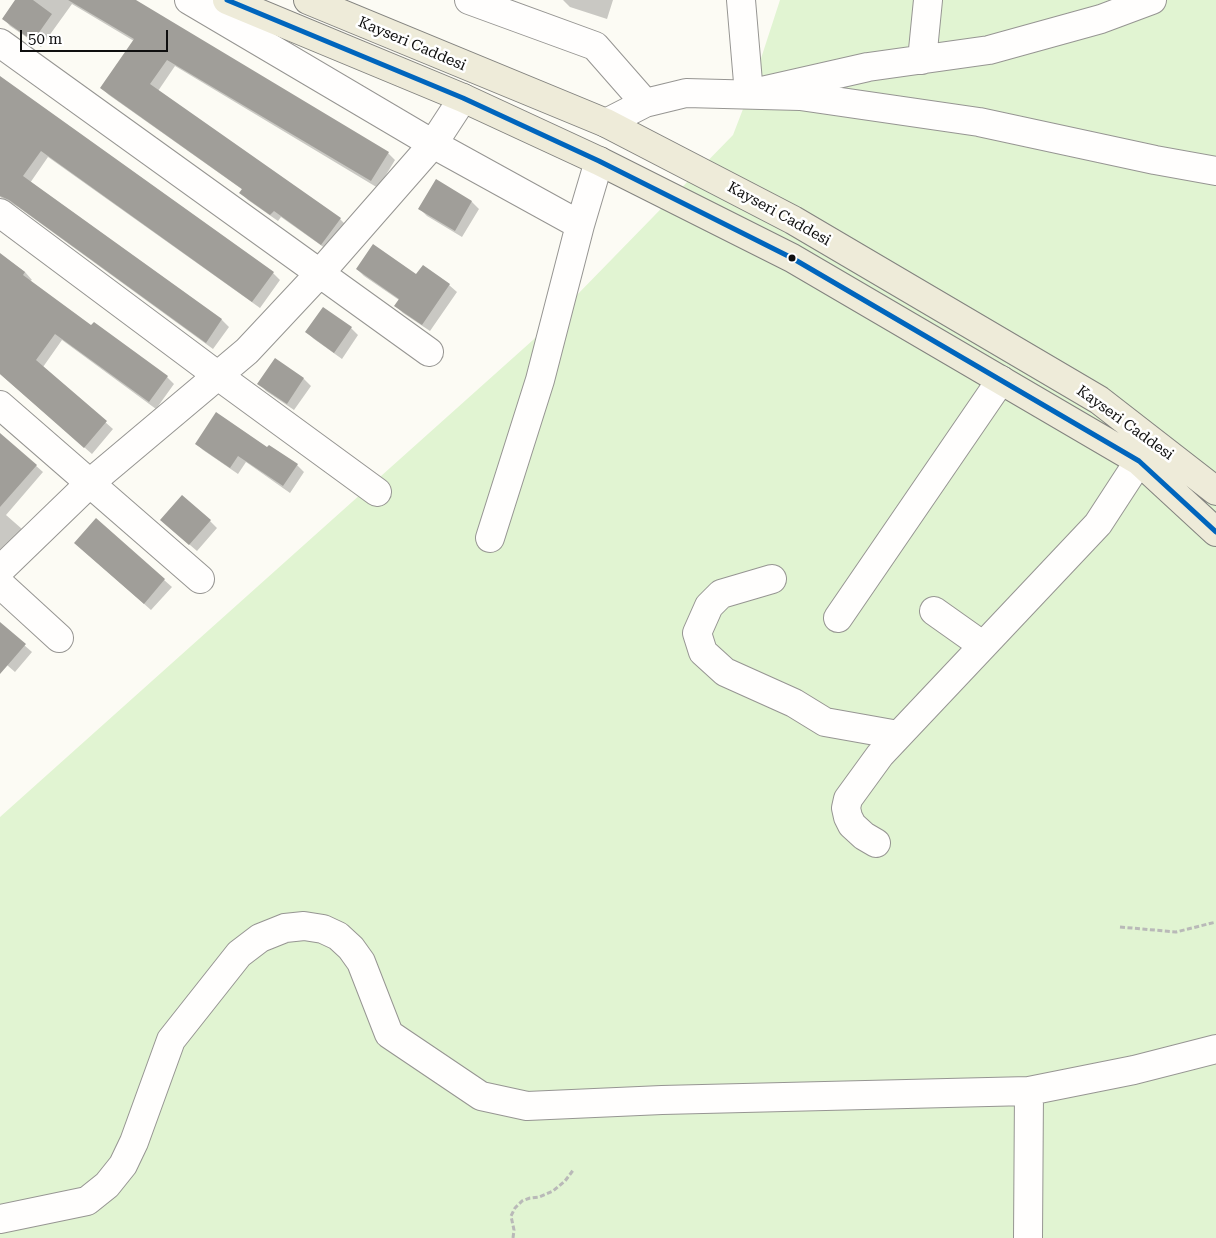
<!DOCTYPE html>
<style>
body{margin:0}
#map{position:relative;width:1216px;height:1238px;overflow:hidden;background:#fcfbf4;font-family:"Roboto Serif",serif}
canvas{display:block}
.scale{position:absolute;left:20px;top:30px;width:148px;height:22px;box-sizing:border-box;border:2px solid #0f0f0f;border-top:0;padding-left:6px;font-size:15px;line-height:18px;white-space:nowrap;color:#0f0f0f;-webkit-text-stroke:4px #fff;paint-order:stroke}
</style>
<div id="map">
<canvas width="1216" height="1238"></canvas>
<div class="scale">50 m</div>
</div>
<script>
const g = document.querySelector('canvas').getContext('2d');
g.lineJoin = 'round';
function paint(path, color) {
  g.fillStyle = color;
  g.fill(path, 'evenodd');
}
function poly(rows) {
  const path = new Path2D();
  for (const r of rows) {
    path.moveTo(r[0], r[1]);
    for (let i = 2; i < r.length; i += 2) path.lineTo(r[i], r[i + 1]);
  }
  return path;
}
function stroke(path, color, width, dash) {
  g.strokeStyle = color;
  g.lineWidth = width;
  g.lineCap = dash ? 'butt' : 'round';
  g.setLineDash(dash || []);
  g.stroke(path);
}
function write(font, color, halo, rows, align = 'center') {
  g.font = font + ' "Roboto Serif",serif';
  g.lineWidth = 5;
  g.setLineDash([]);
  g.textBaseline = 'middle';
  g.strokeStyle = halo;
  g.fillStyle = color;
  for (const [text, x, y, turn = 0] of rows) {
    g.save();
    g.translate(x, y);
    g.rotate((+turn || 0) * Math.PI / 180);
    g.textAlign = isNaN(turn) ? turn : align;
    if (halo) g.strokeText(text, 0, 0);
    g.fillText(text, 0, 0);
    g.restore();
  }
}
paint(poly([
 [780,0,1216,0,1216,1238,0,1238,0,817,533,340,733,135,753,83]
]), '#e1f4d2');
paint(poly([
 [16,0,133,0,388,153,395,160,378,188,175,66,158,91,340,219,347,226,329,251,281,217,278,221,248,200,241,193,243,190,109,95,101,88,134,41,72,4,41,47,10,26,3,18],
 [563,0,613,0,607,19,570,7],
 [0,77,273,273,280,280,260,308,48,157,30,183,222,320,229,327,213,349,18,207,0,197],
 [436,181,472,202,479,209,462,237,427,216,420,209],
 [0,254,25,272,32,280,30,281,92,327,167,377,174,384,156,409,62,340,43,367,113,429,92,454,0,374],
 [423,266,449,285,457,292,430,331,403,313,396,306,399,300,364,276,357,269,417,275],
 [351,328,358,335,342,359,314,339,307,332],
 [275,360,304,379,311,386,294,410,266,391,259,383],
 [0,434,43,472,6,515,22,529,0,554],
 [196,443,267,449,297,465,304,472,290,493,246,462,238,474,203,450],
 [96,520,172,587,151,610,83,550],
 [210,521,217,528,197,551,169,527],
 [0,624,32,652,15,672,0,659]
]), '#0003');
paint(poly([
 [15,0,33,0,52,14,33,41,2,19],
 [68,0,136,0,389,152,371,181,167,60,150,84,341,218,321,245,274,211,270,215,239,193,242,189,100,88,134,39],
 [0,76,274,272,252,302,41,151,23,176,222,319,206,343,9,200,0,196],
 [436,179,472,201,455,231,418,209],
 [373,244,416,274,423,265,450,284,422,325,394,306,399,299,356,269],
 [0,253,25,272,23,275,91,325,94,322,168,376,149,402,55,334,36,360,107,421,84,448,0,374],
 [323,307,352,327,334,353,305,332],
 [275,358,304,378,287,404,257,384],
 [216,412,267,447,269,445,298,464,283,486,238,456,230,468,195,444],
 [0,433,37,465,0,507],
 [182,495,211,520,189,545,160,520],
 [96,518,165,579,144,604,74,543],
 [0,622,26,644,0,674]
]), '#a09e99');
const minor = poly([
 [189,0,433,144,580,225],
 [469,0,595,46,645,103],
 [741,0,749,94,868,67,989,50,1101,19,1152,0],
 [0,43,429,352],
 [922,60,928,0],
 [606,123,645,103,686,93,800,96,979,122,1155,160,1216,171],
 [0,213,217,375,377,492],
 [0,405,200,579],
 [490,538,540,380,580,225,599,161],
 [0,570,90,483,247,351,320,273,433,144,463,98],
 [772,579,721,594,709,606,697,633,703,652,725,672,794,703,825,722,898,735],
 [0,584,59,638],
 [934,611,982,645],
 [838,618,1001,380],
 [876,843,864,836,852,825,848,817,846,808,848,799,880,755,1098,524,1139,461],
 [0,1219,87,1201,107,1185,123,1165,134,1142,171,1040,239,954,260,938,285,928,304,926,323,929,338,936,351,948,361,962,389,1034,481,1096,527,1106,662,1100,1029,1091,1134,1070,1216,1049],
 [1028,1238,1029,1091]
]);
const major = poly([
 [227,0,463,98,599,161,792,258,1139,461,1216,532],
 [308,0,606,123,793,220,1099,400,1216,491]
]);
stroke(minor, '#969592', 30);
stroke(major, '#83837f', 30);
stroke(poly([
 [1120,927,1176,932,1216,922],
 [513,1238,514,1230,511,1216,515,1208,522,1201,530,1198,539,1197,553,1191,565,1181,574,1169]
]), '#b9b9b8', 3, [5, 2.5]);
stroke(minor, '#fffefd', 28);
stroke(major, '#eeebd9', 28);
stroke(poly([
 [227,0,463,98,599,161,792,258,1139,461,1216,532]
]), '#0065bd', 5);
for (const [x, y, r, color] of [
 [792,258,4.5,"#0f0f0f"]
]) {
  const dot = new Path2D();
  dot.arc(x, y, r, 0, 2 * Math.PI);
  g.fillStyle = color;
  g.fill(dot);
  stroke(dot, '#fff', 2);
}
write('15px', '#0f0f0f', '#fff', [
 ["Kayseri Caddesi",412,44,23],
 ["Kayseri Caddesi",779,214,29],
 ["Kayseri Caddesi",1125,423,36]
]);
</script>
